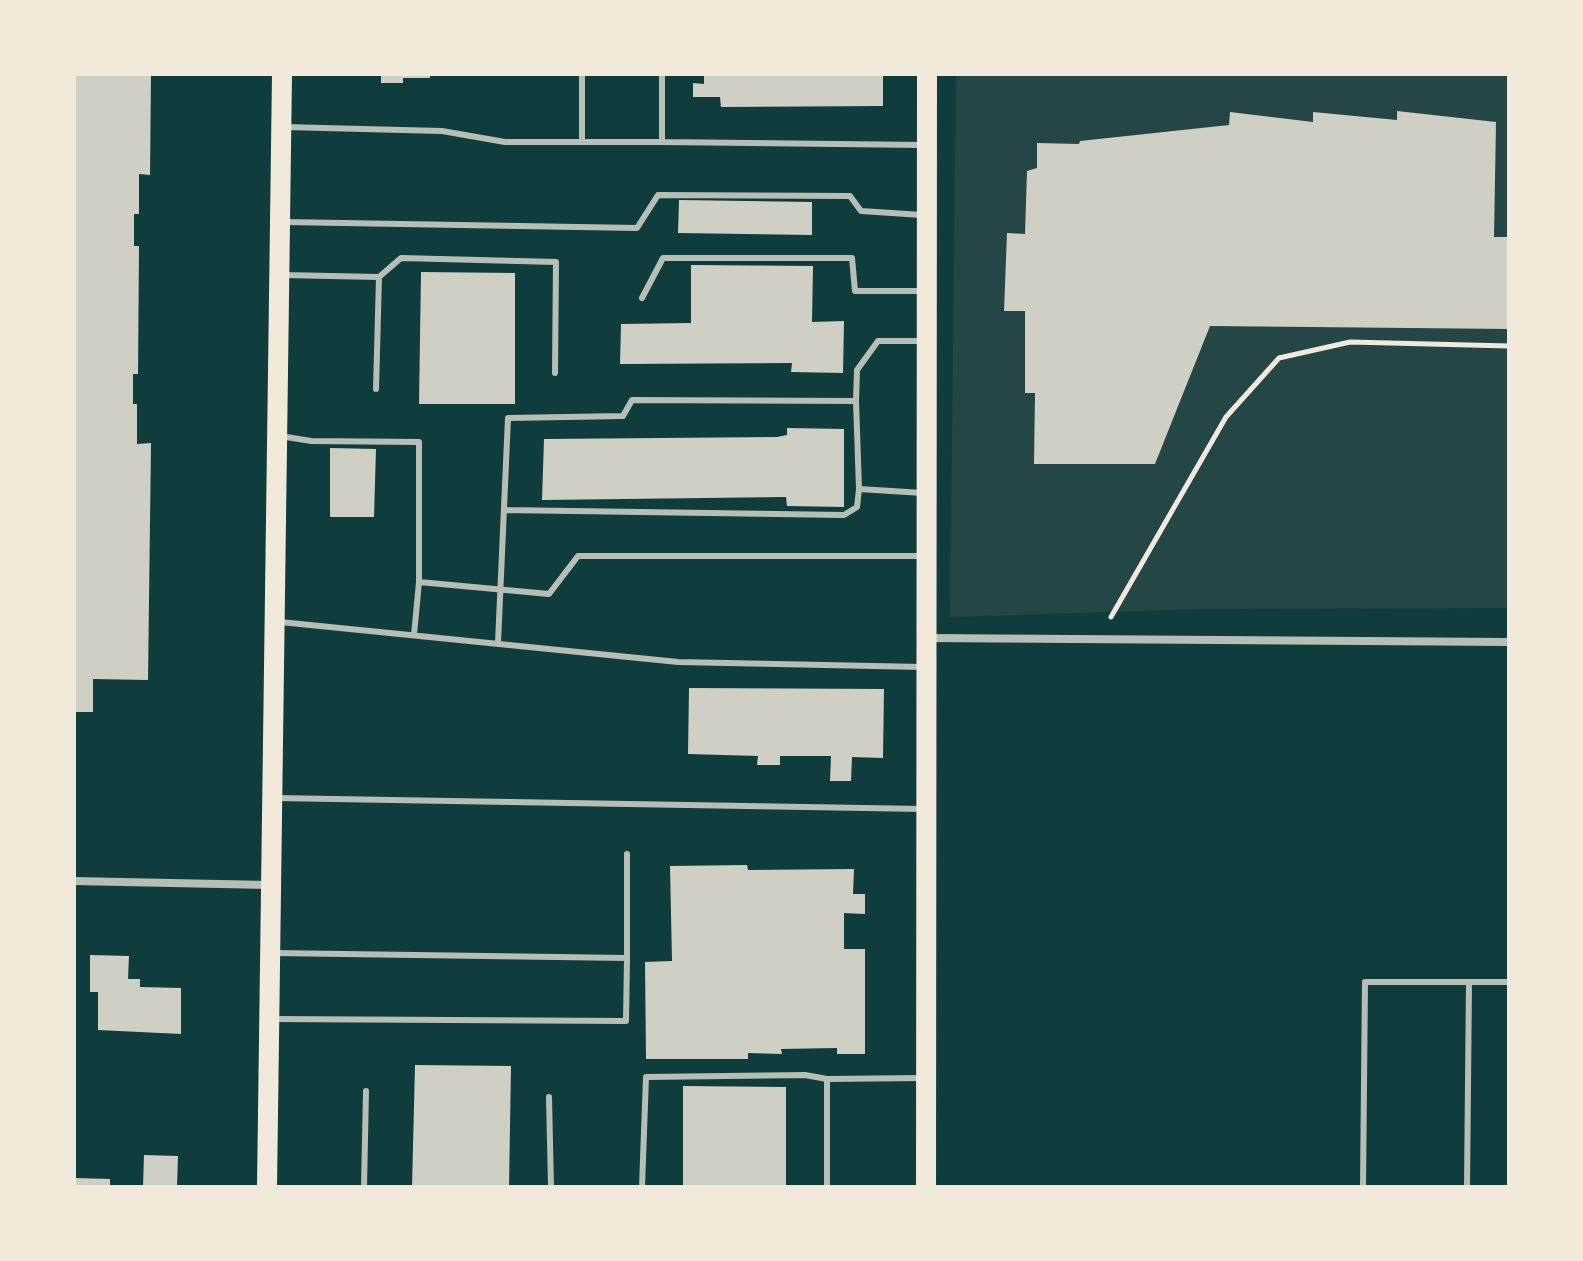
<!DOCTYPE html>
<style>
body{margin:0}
#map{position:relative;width:1583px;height:1261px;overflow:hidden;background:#0f3d3e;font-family:Roboto,sans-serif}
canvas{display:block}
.frame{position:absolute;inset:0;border:76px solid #f1e9da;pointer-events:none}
</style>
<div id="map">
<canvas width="1583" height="1261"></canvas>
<div class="frame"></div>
</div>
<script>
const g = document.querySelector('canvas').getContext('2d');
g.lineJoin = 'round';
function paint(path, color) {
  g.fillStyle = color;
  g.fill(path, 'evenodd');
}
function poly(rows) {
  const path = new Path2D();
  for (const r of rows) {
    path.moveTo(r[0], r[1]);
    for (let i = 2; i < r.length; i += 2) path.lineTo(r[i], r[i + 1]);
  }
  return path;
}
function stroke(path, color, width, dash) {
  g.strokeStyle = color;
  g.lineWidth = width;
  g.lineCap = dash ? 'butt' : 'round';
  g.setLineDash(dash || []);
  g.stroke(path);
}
paint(poly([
 [956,74,1509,74,1509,608,1203,609,950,617]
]), '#244646');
paint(poly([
 [74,74,151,74,150,175,139,174,139,214,134,214,134,246,139,246,138,374,133,374,133,404,137,404,137,444,151,443,148,680,93,679,93,712,74,712],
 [381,74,430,74,430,78,403,78,403,83,381,83],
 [704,74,883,74,883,106,721,107,720,97,693,97,693,83,704,84],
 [1397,111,1496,122,1494,237,1509,237,1509,329,1210,326,1155,464,1034,464,1035,393,1025,393,1025,311,1004,311,1007,233,1025,234,1027,171,1037,168,1037,143,1079,144,1080,141,1229,125,1230,112,1313,122,1313,112,1397,120],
 [679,200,812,202,812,235,678,233],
 [691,265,813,266,812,322,844,321,843,373,791,372,792,363,620,364,621,324,691,323],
 [421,272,515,273,515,404,419,404],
 [787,428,844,429,844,507,787,506,786,497,542,500,544,439,777,437,787,435],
 [330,448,376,449,374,517,330,517],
 [689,688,884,689,883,758,852,757,851,781,830,781,831,756,780,756,780,765,757,765,758,756,688,754],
 [747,865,748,870,854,869,853,894,865,894,865,914,844,913,844,949,865,949,865,1054,837,1054,837,1048,781,1049,782,1054,748,1053,748,1059,646,1059,645,962,672,961,670,866],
 [90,955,129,956,128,979,140,979,140,987,181,988,181,1034,98,1030,98,992,90,992],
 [415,1065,511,1066,509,1187,412,1187],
 [683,1086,786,1087,786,1187,683,1187],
 [144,1155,178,1156,177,1187,143,1187],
 [74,1178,110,1179,110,1187,74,1187]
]), '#cfcfc3');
stroke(poly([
 [1111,617,1226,417,1279,358,1350,342,1509,346]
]), '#f1e9da', 5);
stroke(poly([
 [662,74,662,142,924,145],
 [284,127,442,131,505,142,662,142],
 [582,142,582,74],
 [283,222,637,228,658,195,850,196,861,211,922,215],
 [282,275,379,277,401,258,556,262,555,373],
 [642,298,663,258,852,258,855,291,924,291],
 [376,389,379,277],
 [280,436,311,441,419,442,419,582,549,594,578,556,924,556],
 [923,493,859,489,856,401,857,370,878,341,924,341],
 [504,510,844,515,857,507,859,489],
 [280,622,678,662,923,667],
 [414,635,419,582],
 [498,643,508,418,623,416,632,400,856,401],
 [274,798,923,809],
 [273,953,627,958,627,854],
 [272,1019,626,1021,627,958],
 [549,1097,551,1187],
 [364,1187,366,1091],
 [642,1187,646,1077,805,1075,827,1079],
 [827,1187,827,1079,923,1078],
 [1363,1187,1365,982,1509,982],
 [1467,1187,1469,982]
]), '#b8beb3', 6);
stroke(poly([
 [927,638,1509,642],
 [74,881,269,885]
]), '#b8beb3', 8);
stroke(poly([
 [267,1187,282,74],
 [926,1187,927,74]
]), '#f1e9da', 20);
</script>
